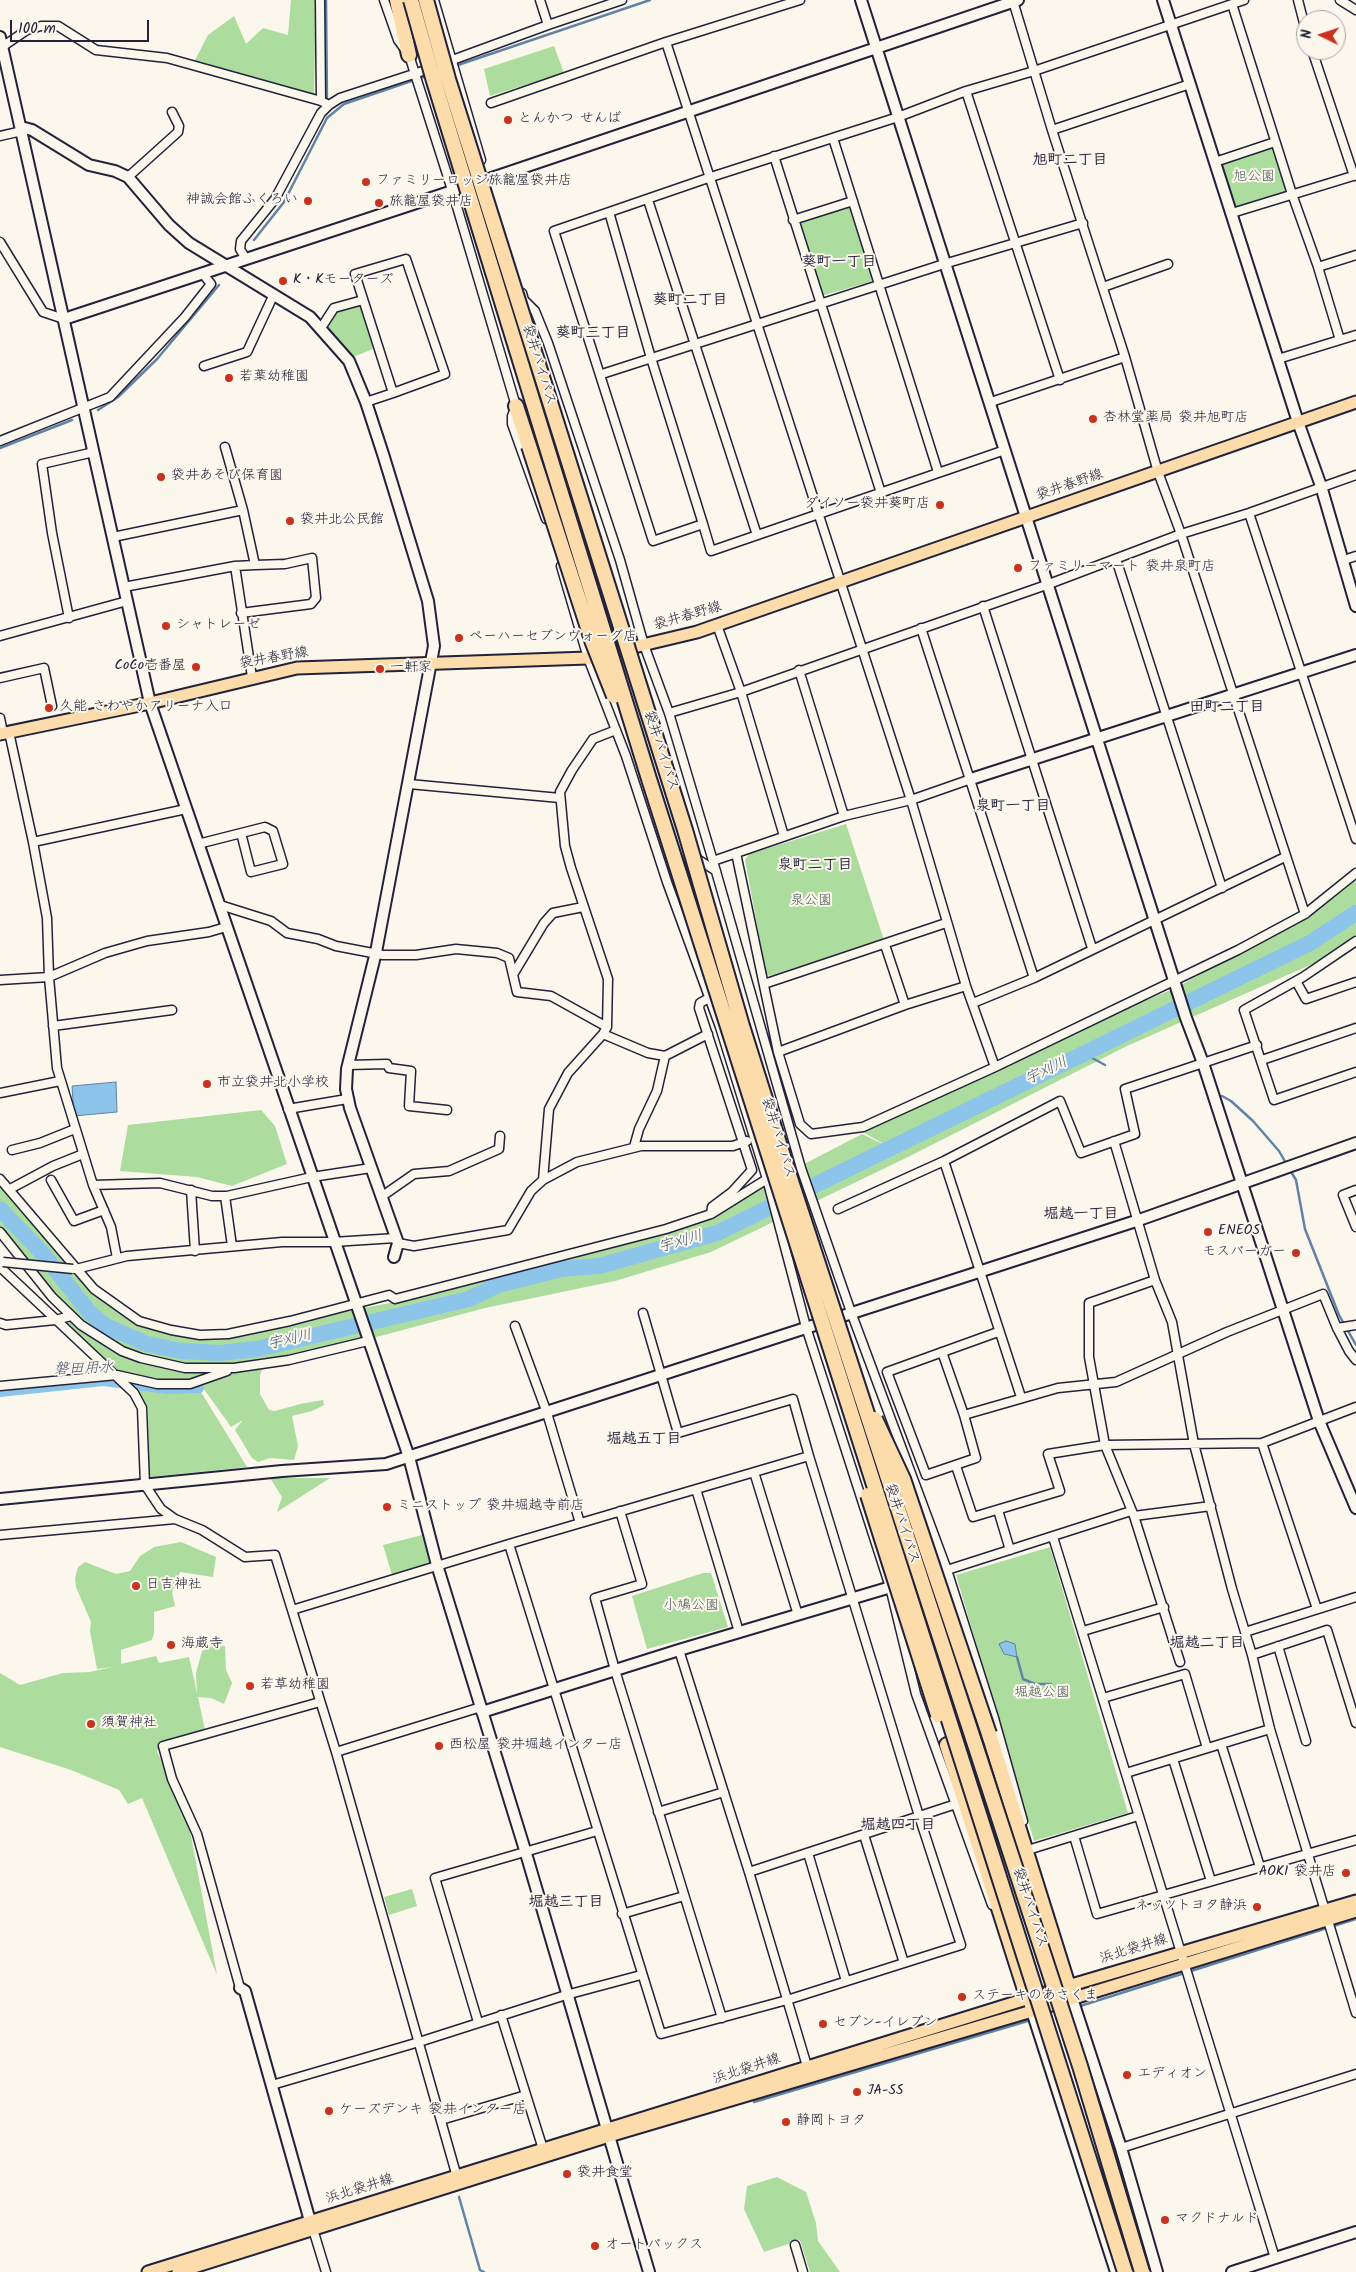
<!DOCTYPE html>
<meta charset="utf-8">
<style>
body{margin:0}
#map{position:relative;width:1356px;height:2272px;overflow:hidden;background:#fbf7ec;font-family:Kalam,sans-serif}
canvas{display:block}
.north{position:absolute;left:1296px;top:10px;width:50px;height:50px;box-sizing:border-box;background:#fbf7ec;border:1px solid #a4a2a5;border-radius:50%;rotate:274deg;font-size:14px;font-weight:700;line-height:20px;text-align:center;color:#22223b}
.north::after{content:'';display:block;margin:auto;width:18px;height:22px;background:#c8321e;clip-path:polygon(50% 0,100% 100%,50% 72%,0 100%)}
.scale{position:absolute;left:10px;top:20px;width:139px;height:22px;box-sizing:border-box;border:2px solid #22223b;border-top:0;padding-left:6px;font-size:15px;line-height:18px;white-space:nowrap;color:#22223b;-webkit-text-stroke:4px #fbf7ec;paint-order:stroke}
</style>
<div id="map">
<canvas width="1356" height="2272"></canvas>
<div class="north">N</div>
<div class="scale">100 m</div>
</div>
<script>
const g = document.querySelector('canvas').getContext('2d');
g.lineJoin = 'round';
function paint(path, color) {
  g.fillStyle = color;
  g.fill(path, 'evenodd');
}
function poly(rows) {
  const path = new Path2D();
  for (const r of rows) {
    path.moveTo(r[0], r[1]);
    for (let i = 2; i < r.length; i += 2) path.lineTo(r[i], r[i + 1]);
  }
  return path;
}
function stroke(path, color, width, dash) {
  g.strokeStyle = color;
  g.lineWidth = width;
  g.lineCap = dash ? 'butt' : 'round';
  g.setLineDash(dash || []);
  g.stroke(path);
}
function write(font, color, halo, rows, align = 'center') {
  g.font = font + ' Kalam,"Klee One",sans-serif';
  g.lineWidth = 4;
  g.setLineDash([]);
  g.textBaseline = 'middle';
  g.strokeStyle = halo;
  g.fillStyle = color;
  for (const [text, x, y, turn = 0] of rows) {
    g.save();
    g.translate(x, y);
    g.rotate((+turn || 0) * Math.PI / 180);
    g.textAlign = isNaN(turn) ? turn : align;
    if (halo) g.strokeText(text, 0, 0);
    g.fillText(text, 0, 0);
    g.restore();
  }
}
paint(poly([
 [291,0,316,0,314,94,194,62,208,35,234,16,246,44,263,28,288,35],
 [554,46,564,73,490,96,484,69],
 [1269,147,1274,149,1287,188,1284,193,1238,209,1234,206,1221,168,1223,163],
 [852,206,873,281,821,296,800,221],
 [360,301,373,349,353,357,326,328,334,308],
 [846,824,884,940,770,976,766,974,745,860,749,854],
 [1356,873,1356,940,1344,950,1127,1046,908,1157,711,1252,615,1281,485,1308,298,1358,238,1368,262,1370,260,1375,260,1394,269,1410,275,1411,300,1404,323,1400,324,1405,312,1411,292,1416,298,1446,294,1460,270,1458,258,1462,252,1458,235,1430,243,1420,231,1427,201,1385,237,1368,196,1382,155,1384,117,1375,59,1319,71,1316,80,1323,0,1232,0,1181,94,1289,124,1311,163,1330,207,1338,395,1302,718,1213,764,1185,862,1134,889,1147,856,1128,1051,1039,1176,988,1305,914],
 [261,1110,275,1126,287,1164,232,1186,197,1177,120,1171,128,1125],
 [135,1388,201,1392,247,1467,149,1477,148,1408],
 [270,1478,330,1478,277,1512,282,1497],
 [422,1535,429,1563,392,1575,383,1545],
 [181,1542,216,1557,213,1577,180,1572,172,1592,175,1606,154,1612,154,1633,152,1640,121,1650,121,1664,156,1656,159,1663,189,1657,197,1693,196,1673,202,1651,210,1647,225,1646,226,1670,232,1683,224,1704,211,1698,198,1697,205,1730,160,1742,157,1752,186,1809,217,1975,142,1798,128,1804,119,1790,71,1770,0,1747,0,1673,20,1685,63,1673,90,1672,112,1667,97,1669,90,1631,91,1622,76,1587,75,1578,78,1567,85,1562,116,1574,130,1571,140,1556,154,1547],
 [1050,1547,1128,1813,1034,1841,956,1575],
 [703,1573,711,1573,728,1627,647,1649,632,1596],
 [412,1889,417,1906,389,1915,384,1897],
 [777,2177,806,2192,816,2223,818,2241,840,2272,810,2272,800,2240,764,2252,744,2209,747,2186]
]), '#acdd9e');
const water = poly([
 [116,1082,117,1112,74,1116,72,1086,116,1082],
 [1006,1641,1015,1644,1017,1657,1004,1654,999,1644,1006,1641]
]);
paint(water, '#8cc4ea');
stroke(water, '#6283a4', 1);
stroke(poly([
 [326,0,327,101],
 [455,66,650,0],
 [254,240,284,202,327,118,344,104,429,75],
 [98,410,118,397,157,359,219,285],
 [0,448,72,420],
 [1083,1053,1105,1065],
 [1222,1096,1231,1101,1253,1121,1279,1151,1287,1165],
 [1290,1170,1296,1180,1305,1229,1339,1315,1356,1345],
 [1017,1657,1023,1679,1035,1684,1051,1684],
 [1077,2007,1356,1919],
 [754,2102,1031,2020],
 [459,2197,480,2270,484,2272]
]), '#6283a4', 2.5);
stroke(poly([
 [0,1392,103,1381,168,1389,199,1388]
]), '#8cc4ea', 10);
stroke(poly([
 [0,1209,43,1254,90,1313,106,1326,147,1344,181,1351,220,1353,257,1349,469,1299,498,1285,561,1269,599,1266,717,1233,1271,962,1310,943,1356,913]
]), '#8cc4ea', 16);
stroke(poly([
 [773,1132,800,1124]
]), '#d0ccc9', 8, [8, 4]);
const street = poly([
 [320,0,321,101],
 [384,0,398,40,409,55,452,190,516,406,512,416,512,424,546,519],
 [434,0,481,160],
 [540,0,548,25],
 [1298,0,1306,31],
 [1340,0,1356,10],
 [1013,1,1052,130,1125,357,1158,472,1181,534,1305,914],
 [1232,4,1292,194,1318,267,1356,255],
 [666,42,911,800,966,986,995,1067],
 [2,47,27,30,41,26,58,26,96,50,167,58,321,101,329,105],
 [1312,50,1354,176],
 [447,62,548,25,622,0],
 [966,91,1060,380],
 [491,103,666,42,800,0],
 [1052,130,1190,84],
 [0,136,22,131],
 [833,138,938,472],
 [774,156,881,493],
 [1215,162,1275,142],
 [128,177,178,132,179,126,172,112],
 [648,200,757,535],
 [609,212,651,358,703,524],
 [1232,213,1356,175],
 [793,220,853,201],
 [0,242,43,312,64,319],
 [246,259,240,249,241,241,275,199,321,113,329,105,340,98,432,68],
 [1318,267,1340,340],
 [1103,287,1168,264],
 [522,293,524,300,535,311,548,343,620,560,644,645,669,713,713,861,801,1168,851,1312,947,1570,994,1718,1023,1821],
 [321,328,334,308,363,300],
 [1278,359,1356,335],
 [204,366,247,352,274,294],
 [602,374,944,264,1083,223],
 [366,402,393,393,445,374,406,259,355,274,393,393],
 [991,402,1125,357],
 [0,441,110,397,185,317,211,284,203,274],
 [225,447,243,510,255,565,285,564,312,558,316,598,311,604,241,613],
 [1005,450,711,551,703,524,653,541,554,231,711,177,898,117,966,91,1034,71,1244,0],
 [1249,513,1356,839],
 [113,537,243,510],
 [1116,559,1222,888],
 [1344,560,1356,556],
 [235,566,252,677],
 [561,566,588,658,626,756,667,882,720,1027,767,1179,806,1327,890,1587,916,1694,992,1905],
 [124,587,235,566,255,565],
 [983,606,1092,948],
 [69,618,52,533,42,464,94,452],
 [717,625,741,692,784,836],
 [921,628,1034,978],
 [0,636,127,601],
 [799,670,844,816],
 [0,678,44,668,52,706],
 [669,713,741,692,1049,584,1181,534,1249,513,1356,475],
 [0,718,3,733],
 [9,732,33,842,47,918,49,977,57,1068,93,1185,111,1227,117,1258],
 [409,784,560,798],
 [33,842,186,809],
 [198,844,265,827,273,831,283,864,251,872,241,833],
 [736,853,778,1052,800,1124,811,1134,863,1127,995,1067,1238,950,1305,914,1356,873],
 [699,860,716,871],
 [713,861,844,816,911,800,971,779],
 [220,905,271,921,287,933,318,939,336,946,383,955,416,955,456,949,497,953,509,958,517,992,551,996,607,1027],
 [1356,941,1303,977,1244,1010,1274,1100,1356,1072],
 [885,945,905,1005],
 [514,973,544,923,553,913,583,907],
 [0,980,49,977,105,953,147,941,209,932,226,927],
 [1296,981,1306,999,1356,982],
 [764,984,946,923],
 [709,998,700,1003,699,1008,752,1170,732,1192,712,1207,711,1214],
 [973,1003,1034,978,1285,857],
 [53,1026,172,1010],
 [603,1034,648,1053,665,1056,708,1034],
 [778,1052,905,1005,966,986],
 [1262,1060,1356,1028],
 [348,1065,387,1064,389,1068,411,1071,409,1106,447,1110],
 [0,1093,60,1081],
 [288,1109,347,1099],
 [1114,1141,1155,1280,1172,1322,1194,1444,1232,1589,1252,1655,1270,1729,1356,2013],
 [634,1147,639,1129,657,1091,665,1056],
 [12,1150,40,1143,75,1129],
 [944,1161,1021,1397],
 [0,1179,94,1289,139,1321,171,1330,200,1335,228,1334,290,1321,389,1295,395,1299,666,1229,711,1214,767,1179],
 [51,1180,74,1221,104,1210],
 [543,1180,549,1109,568,1073,603,1034,607,1027,608,979,571,868,565,846,560,792,572,770,593,739,616,730],
 [93,1185,160,1183,212,1196,227,1196,312,1177,371,1168],
 [10,1189,53,1166,83,1154],
 [191,1190,195,1251],
 [1356,1190,1343,1195,1356,1227],
 [225,1196,232,1246],
 [381,1197,414,1174,449,1171,499,1149,500,1136],
 [838,1209,944,1161,1060,1101,1081,1153,1135,1134,1125,1089,1257,1045],
 [0,1232,52,1297,81,1325,122,1351,141,1358,185,1368,234,1368,289,1360,368,1341],
 [398,1243,414,1246,508,1230,531,1191,543,1180,577,1162,641,1146,733,1146,747,1141],
 [0,1267,134,1393,142,1408,145,1485,161,1509,175,1519,202,1530,245,1557,275,1555,336,1752,457,2177],
 [76,1269,127,1256,282,1242,333,1242,396,1238],
 [1155,1280,1089,1303,1089,1357,1105,1445,1134,1516,1180,1662],
 [643,1313,678,1433,793,1399,809,1456],
 [0,1323,6,1325,55,1320,71,1316],
 [515,1326,547,1413,580,1523],
 [1337,1328,1356,1325],
 [942,1352,964,1415,976,1458,926,1475,887,1372,998,1332],
 [0,1386,117,1375,157,1384,190,1384,227,1371],
 [964,1415,1058,1388,1116,1382,1227,1332,1323,1294,1337,1328,1349,1351,1356,1360],
 [1262,1443,1317,1609],
 [956,1466,973,1517,1060,1491,1048,1454,1105,1445,1262,1443,1356,1407],
 [754,1472,798,1615],
 [696,1489,739,1632],
 [998,1510,1010,1550],
 [620,1511,642,1584,595,1598,615,1670,722,2018],
 [1134,1516,1211,1506],
 [0,1535,175,1519],
 [1053,1537,1275,2258],
 [947,1570,1131,1511],
 [292,1610,509,1544,809,1456,919,1816,961,1945,787,2000,661,2034,509,1544],
 [1083,1631,1164,1607],
 [1245,1632,1356,1597],
 [1278,1646,1306,1741],
 [679,1650,749,1872,807,2066],
 [1252,1655,1327,1630,1356,1723],
 [1103,1698,1185,1674,1207,1748],
 [1221,1744,1260,1867],
 [336,1752,481,1707],
 [1173,1759,1211,1881],
 [1126,1773,1270,1729],
 [658,1812,724,1792],
 [864,1835,904,1963],
 [1074,1836,1097,1914,1356,1840],
 [1031,1849,1138,1816],
 [808,1853,846,1981],
 [749,1872,956,1804],
 [622,1914,684,1896],
 [240,1988,197,1834,172,1779,163,1746,320,1702],
 [501,2015,543,2149],
 [478,2022,435,1878,597,1831],
 [272,2085,419,2042,566,1995,641,1975],
 [441,2120,526,2095],
 [1121,2148,1356,2074],
 [312,2226,326,2272],
 [795,2245,803,2272]
]);
const secondary = poly([
 [861,0,1186,1018,1203,1063,1319,1421,1356,1508],
 [1163,0,1298,422,1321,486,1356,606],
 [0,37,150,703,409,1457,437,1565,525,1850,649,2272],
 [21,127,32,130,89,165,115,171,128,177,169,225,189,243,310,317,349,361,366,402,383,454,428,601,434,646,376,952,347,1069,346,1089,350,1108,398,1243,394,1257],
 [64,319,486,180,1018,0],
 [971,779,1356,655],
 [0,1499,282,1471,386,1464,1139,1220,1356,1143],
 [930,1575,947,1570],
 [482,1712,679,1650,901,1584],
 [1068,1986,1121,2148,1157,2272],
 [240,1988,245,1991,310,2221],
 [1028,1999,1116,2272],
 [1232,2272,1356,2232]
]);
const primary = poly([
 [0,734,150,703,297,668,588,658,697,632,1356,402],
 [148,2272,1068,1986,1356,1901],
 [178,2272,609,2136,1032,2011,1356,1911]
]);
const highway = poly([
 [397,0,409,55],
 [516,406,529,446],
 [989,1734,1068,1986],
 [947,1745,1028,1999]
]);
stroke(street, '#22223b', 11);
stroke(secondary, '#22223b', 14);
stroke(primary, '#22223b', 15);
stroke(highway, '#22223b', 18);
stroke(street, '#fbf7ec', 8);
stroke(secondary, '#fbf7ec', 10);
stroke(primary, '#fddcac', 11);
stroke(highway, '#fddcac', 14);
const streetBridge = poly([
 [3,1262,73,1269]
]);
const highwayBridge = poly([
 [411,0,434,81,649,779,1125,2272],
 [426,0,448,79,685,830,742,1026,789,1175,1080,2066,1142,2272],
 [529,446,593,643,614,696],
 [875,1419,903,1479,989,1734],
 [868,1495,938,1715]
]);
stroke(streetBridge, '#22223b', 11, []);
stroke(highwayBridge, '#22223b', 18, []);
stroke(streetBridge, '#fbf7ec', 8);
stroke(highwayBridge, '#fddcac', 14);
for (const [x, y, r, color] of [
 [508,120,5,"#c8321e"],
 [366,182,5,"#c8321e"],
 [308,201,5,"#c8321e"],
 [379,203,5,"#c8321e"],
 [283,281,5,"#c8321e"],
 [229,378,5,"#c8321e"],
 [1093,419,5,"#c8321e"],
 [161,477,5,"#c8321e"],
 [940,505,5,"#c8321e"],
 [290,521,5,"#c8321e"],
 [1018,568,5,"#c8321e"],
 [166,626,5,"#c8321e"],
 [459,638,5,"#c8321e"],
 [196,667,5,"#c8321e"],
 [380,669,5,"#c8321e"],
 [49,708,5,"#c8321e"],
 [207,1084,5,"#c8321e"],
 [1208,1232,5,"#c8321e"],
 [1296,1253,5,"#c8321e"],
 [387,1507,5,"#c8321e"],
 [136,1586,5,"#c8321e"],
 [171,1645,5,"#c8321e"],
 [250,1686,5,"#c8321e"],
 [91,1724,5,"#c8321e"],
 [439,1746,5,"#c8321e"],
 [1346,1873,5,"#c8321e"],
 [1257,1907,5,"#c8321e"],
 [962,1997,5,"#c8321e"],
 [823,2024,5,"#c8321e"],
 [1127,2075,5,"#c8321e"],
 [857,2092,5,"#c8321e"],
 [329,2111,5,"#c8321e"],
 [786,2122,5,"#c8321e"],
 [567,2174,5,"#c8321e"],
 [1165,2220,5,"#c8321e"],
 [595,2246,5,"#c8321e"]
]) {
  const dot = new Path2D();
  dot.arc(x, y, r, 0, 2 * Math.PI);
  g.fillStyle = color;
  g.fill(dot);
  stroke(dot, '#fbf7ec', 2);
}
write('14px', '#22223b', '#fbf7ec', [
 ["とんかつ せんば",518,120],
 ["ファミリーロッジ旅籠屋袋井店",376,182],
 ["神誠会館ふくろい",298,201,"right"],
 ["旅籠屋袋井店",389,203],
 ["K・Kモーターズ",293,281],
 ["若葉幼稚園",239,378],
 ["杏林堂薬局 袋井旭町店",1103,419],
 ["袋井あそび保育園",171,477],
 ["ダイソー袋井葵町店",930,505,"right"],
 ["袋井北公民館",300,521],
 ["ファミリーマート 袋井泉町店",1028,568],
 ["シャトレーゼ",176,626],
 ["ペーハーセブンヴォーグ店",469,638],
 ["CoCo壱番屋",186,667,"right"],
 ["一軒家",390,669],
 ["久能 さわやかアリーナ入口",59,708],
 ["市立袋井北小学校",217,1084],
 ["ENEOS",1218,1232],
 ["モスバーガー",1286,1253,"right"],
 ["ミニストップ 袋井堀越寺前店",397,1507],
 ["日吉神社",146,1586],
 ["海蔵寺",181,1645],
 ["若草幼稚園",260,1686],
 ["須賀神社",101,1724],
 ["西松屋 袋井堀越インター店",449,1746],
 ["AOKI 袋井店",1336,1873,"right"],
 ["ネッツトヨタ静浜",1247,1907,"right"],
 ["ステーキのあさくま",972,1997],
 ["セブン-イレブン",833,2024],
 ["エディオン",1137,2075],
 ["JA-SS",867,2092],
 ["ケーズデンキ 袋井インター店",339,2111],
 ["静岡トヨタ",796,2122],
 ["袋井食堂",577,2174],
 ["マクドナルド",1175,2220],
 ["オートバックス",605,2246]
], 'left');
write('14px', '#4b5a59', '#fbf7ec', [
 ["旭公園",1254,178],
 ["泉公園",811,902],
 ["小鳩公園",691,1607],
 ["堀越公園",1042,1694]
]);
write('14px', '#22223b', '#fbf7ec', [
 ["袋井バイパス",538,365,73],
 ["袋井春野線",1070,486,-19],
 ["袋井春野線",688,617,-16],
 ["袋井春野線",274,659,-10],
 ["袋井バイパス",660,751,72],
 ["袋井バイパス",777,1138,73],
 ["袋井バイパス",901,1524,72],
 ["袋井バイパス",1029,1908,72],
 ["浜北袋井線",1134,1950,-17],
 ["浜北袋井線",747,2070,-18],
 ["浜北袋井線",360,2190,-17]
]);
write('bold 15px', '#22223b', '#fbf7ec', [
 ["旭町二丁目",1070,161],
 ["葵町一丁目",839,263],
 ["葵町二丁目",690,301],
 ["葵町三丁目",593,334],
 ["田町二丁目",1227,708],
 ["泉町一丁目",1013,807],
 ["泉町二丁目",815,866],
 ["堀越一丁目",1081,1215],
 ["堀越五丁目",644,1440],
 ["堀越二丁目",1207,1644],
 ["堀越四丁目",898,1826],
 ["堀越三丁目",566,1903]
]);
write('italic 15px', '#425370', '#fbf7ec', [
 ["宇刈川",1047,1072,-26],
 ["宇刈川",681,1243,-16],
 ["宇刈川",290,1341,-13],
 ["磐田用水",84,1370,-2]
]);
</script>
